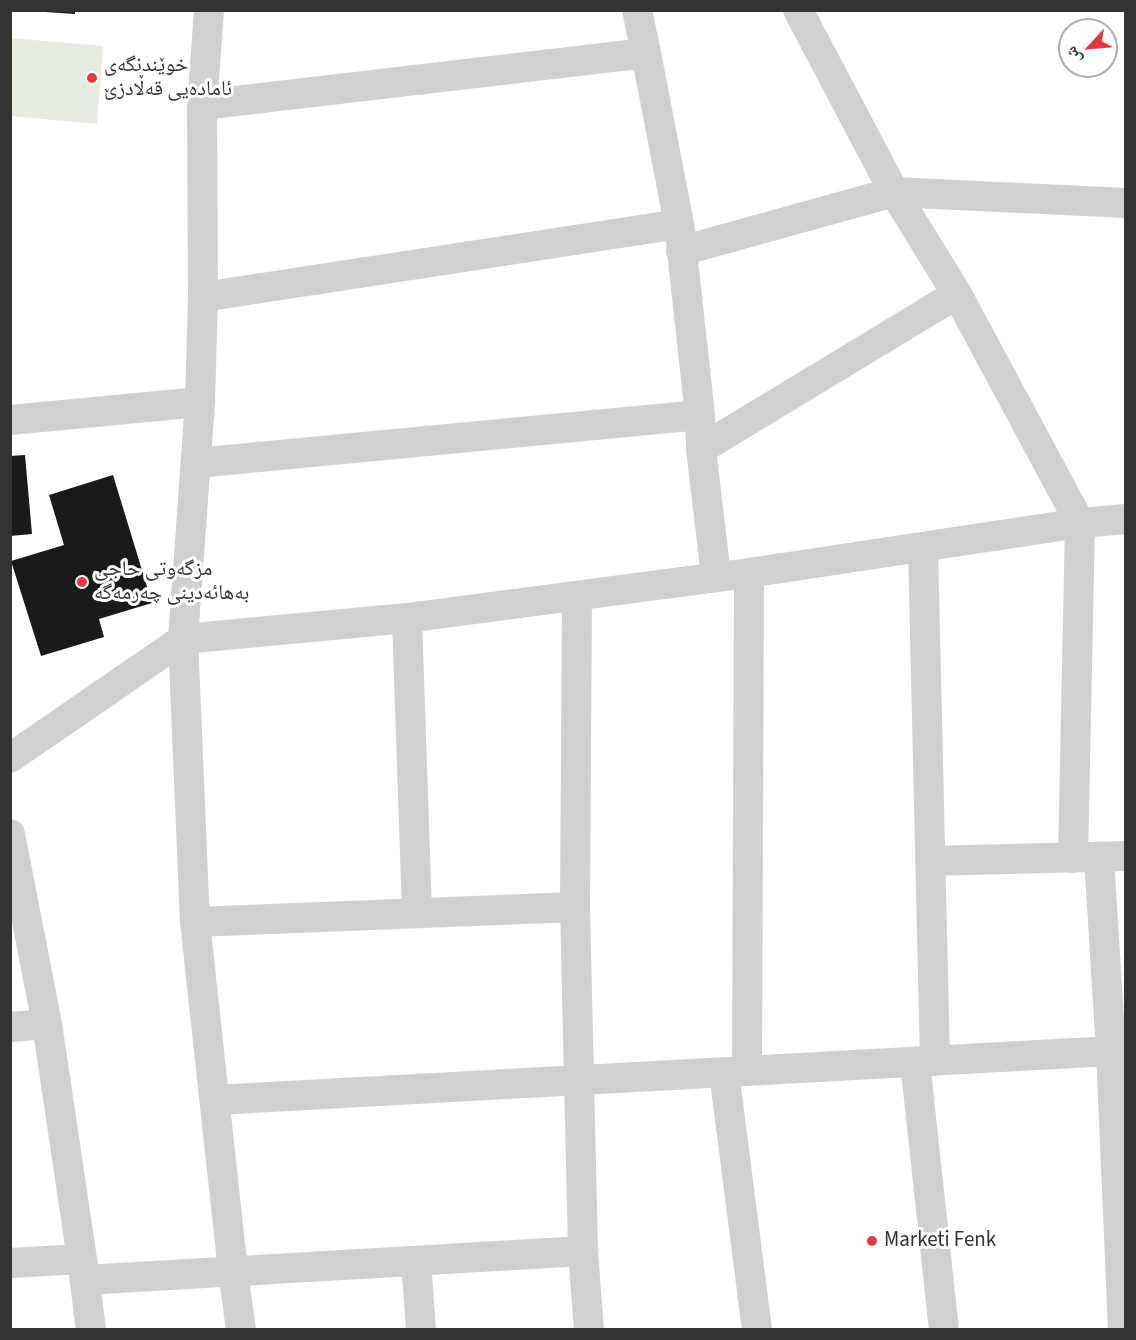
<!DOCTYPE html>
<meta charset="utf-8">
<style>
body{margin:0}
#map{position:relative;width:1136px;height:1340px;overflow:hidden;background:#fff;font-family:"Source Sans 3","Noto Naskh Arabic",sans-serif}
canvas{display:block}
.frame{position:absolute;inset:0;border:12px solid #333;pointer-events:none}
.north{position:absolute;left:1058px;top:18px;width:60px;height:60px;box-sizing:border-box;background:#fff;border:2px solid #adadad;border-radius:50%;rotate:244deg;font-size:16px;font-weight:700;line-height:24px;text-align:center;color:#333}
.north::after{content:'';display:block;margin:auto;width:21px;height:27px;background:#e63946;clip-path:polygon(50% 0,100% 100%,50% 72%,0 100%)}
</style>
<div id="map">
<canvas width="1136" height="1340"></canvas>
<div class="frame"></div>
<div class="north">ش</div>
</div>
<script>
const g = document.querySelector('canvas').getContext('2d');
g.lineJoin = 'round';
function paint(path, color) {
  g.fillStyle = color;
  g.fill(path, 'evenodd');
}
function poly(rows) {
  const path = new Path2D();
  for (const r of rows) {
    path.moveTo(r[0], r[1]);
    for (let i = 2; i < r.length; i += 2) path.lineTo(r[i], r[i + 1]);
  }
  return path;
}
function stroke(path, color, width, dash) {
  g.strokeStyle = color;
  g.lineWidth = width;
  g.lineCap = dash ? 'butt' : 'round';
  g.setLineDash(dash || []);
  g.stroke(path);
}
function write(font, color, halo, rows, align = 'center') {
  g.font = font + ' "Source Sans 3","Noto Naskh Arabic",sans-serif';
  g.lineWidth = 6;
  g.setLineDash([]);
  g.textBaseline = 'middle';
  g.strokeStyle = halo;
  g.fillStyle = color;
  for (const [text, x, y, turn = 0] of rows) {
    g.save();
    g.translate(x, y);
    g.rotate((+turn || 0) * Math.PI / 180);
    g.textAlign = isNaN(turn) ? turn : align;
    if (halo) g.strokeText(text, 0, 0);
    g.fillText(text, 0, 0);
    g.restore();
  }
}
paint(poly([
 [10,38,103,46,97,124,11,116]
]), '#e6ecdf');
paint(poly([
 [45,10,75,10,75,14,45,12],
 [25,455,32,534,10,536,10,456],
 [113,475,152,603,99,619,104,637,41,656,11,561,64,545,49,495]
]), '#1a1a1a');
stroke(poly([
 [637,10,646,53,679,224,700,415,701,449,716,576],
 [798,10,894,192,957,294,1080,523,1073,858],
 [202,105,646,53],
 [681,251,894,192,1126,203],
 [203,297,679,224],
 [10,420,200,402],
 [701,449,957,294],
 [196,463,700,415],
 [923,547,935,1061],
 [577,596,575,907,583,1251,589,1330],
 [407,618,417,913],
 [10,758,183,639,200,402,203,297,202,105,209,10],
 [10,834,47,1024,82,1259,91,1330],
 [1099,857,1111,1051,1123,1330],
 [930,861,1126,856],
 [195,922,575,907],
 [10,1027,47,1024],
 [915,1062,944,1330],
 [747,1071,749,573],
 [724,1072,757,1330],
 [215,1100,1111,1051],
 [416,1261,421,1330],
 [10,1263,82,1259],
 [85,1280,583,1251],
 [241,1330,233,1271,195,922,183,639,407,618,749,573,1080,523,1126,519]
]), '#d0d0d0', 30);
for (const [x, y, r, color] of [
 [92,78,6,"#e63946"],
 [82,582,6,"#e63946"],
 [872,1241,6,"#e63946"]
]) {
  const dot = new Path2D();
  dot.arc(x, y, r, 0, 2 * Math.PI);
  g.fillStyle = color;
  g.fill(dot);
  stroke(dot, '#fff', 2);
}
write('21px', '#333', '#fff', [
 ["خوێندنگەی",104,66],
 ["ئامادەیی قەڵادزێ",104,90],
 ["مزگەوتی حاجی",94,570],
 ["بەهائەدینی چەرمەگە",94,594],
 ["Marketi Fenk",884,1241]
], 'left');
</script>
